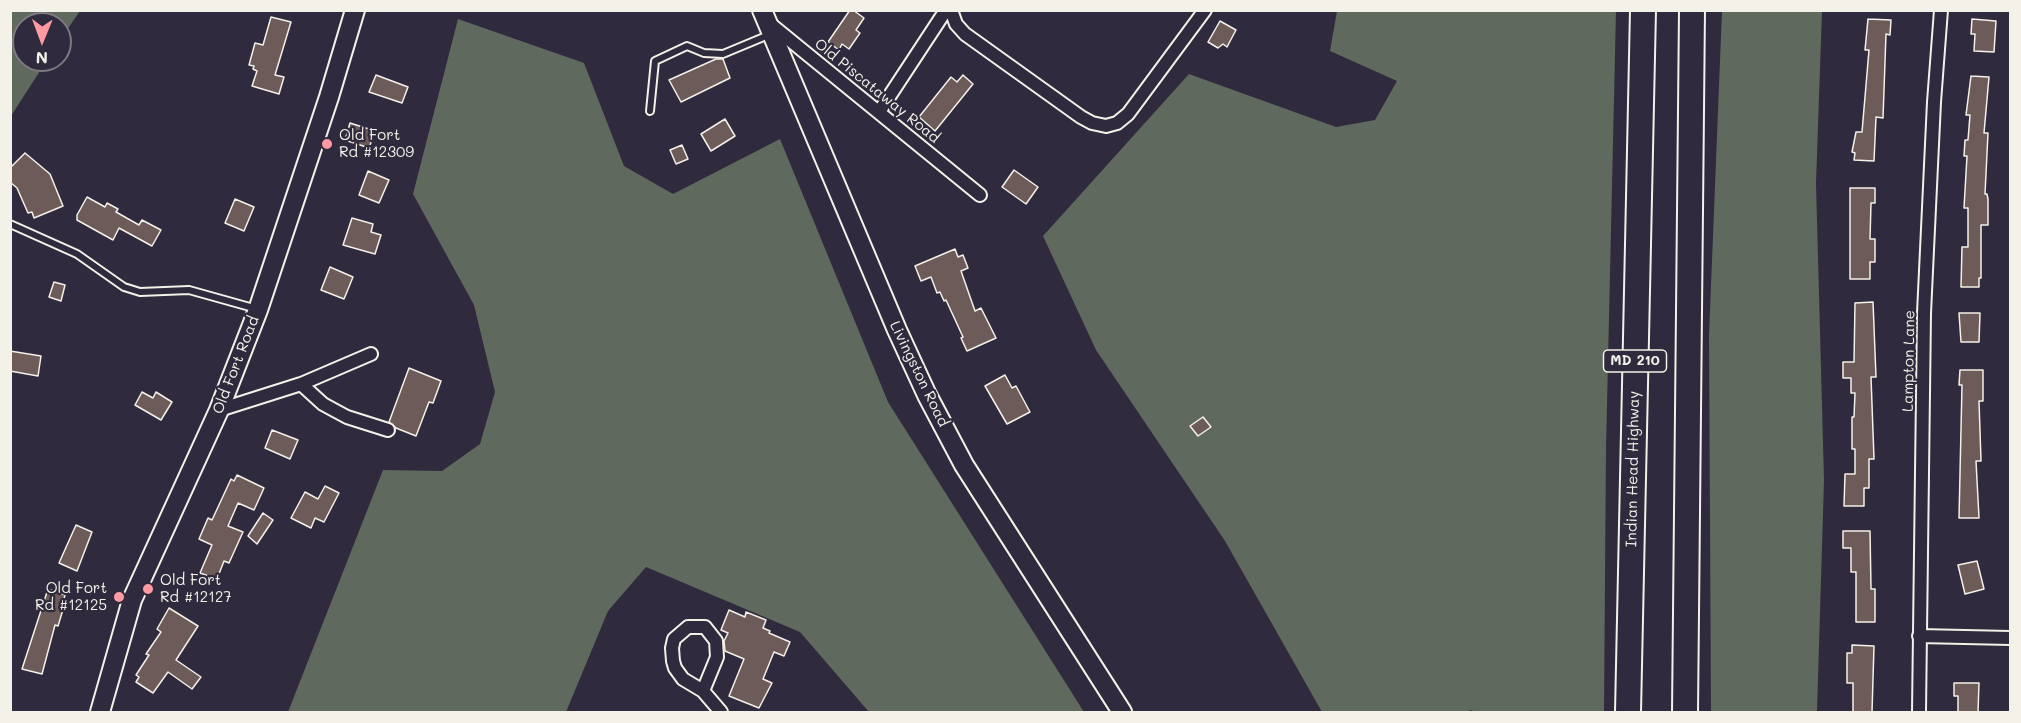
<!DOCTYPE html>
<style>
body{margin:0}
#map{position:relative;width:2021px;height:723px;overflow:hidden;background:#2f2a3d;font-family:Mali,sans-serif}
canvas{display:block}
.frame{position:absolute;inset:0;border:12px solid #f4f1e8;pointer-events:none}
.north{position:absolute;left:12px;top:12px;width:60px;height:60px;box-sizing:border-box;background:#2f2a3d;border:2px solid #7e7a81;border-radius:50%;rotate:181deg;font-size:16px;font-weight:700;line-height:24px;text-align:center;color:#f4f1e8}
.north::after{content:'';display:block;margin:auto;width:21px;height:27px;background:#ff9aa2;clip-path:polygon(50% 0,100% 100%,50% 72%,0 100%)}
</style>
<div id="map">
<canvas width="2021" height="723"></canvas>
<div class="frame"></div>
<div class="north">N</div>
</div>
<script>
const g = document.querySelector('canvas').getContext('2d');
g.lineJoin = 'round';
function paint(path, color) {
  g.fillStyle = color;
  g.fill(path, 'evenodd');
}
function poly(rows) {
  const path = new Path2D();
  for (const r of rows) {
    path.moveTo(r[0], r[1]);
    for (let i = 2; i < r.length; i += 2) path.lineTo(r[i], r[i + 1]);
  }
  return path;
}
function stroke(path, color, width, dash) {
  g.strokeStyle = color;
  g.lineWidth = width;
  g.lineCap = dash ? 'butt' : 'round';
  g.setLineDash(dash || []);
  g.stroke(path);
}
function write(font, color, halo, rows, align = 'center') {
  g.font = font + ' Mali,sans-serif';
  g.lineWidth = 4.5;
  g.setLineDash([]);
  g.textBaseline = 'middle';
  g.strokeStyle = halo;
  g.fillStyle = color;
  for (const [text, x, y, turn = 0] of rows) {
    g.save();
    g.translate(x, y);
    g.rotate((+turn || 0) * Math.PI / 180);
    g.textAlign = isNaN(turn) ? turn : align;
    if (halo) g.strokeText(text, 0, 0);
    g.fillText(text, 0, 0);
    g.restore();
  }
}
paint(poly([
 [11,10,80,11,60,40,60,24,24,24,24,60,47,60,11,116],
 [1337,11,1616,11,1606,449,1604,712,1475,712,1471,710,1467,712,1322,712,1225,541,1096,350,1043,236,1189,74,1336,127,1375,120,1397,81,1330,51],
 [1722,11,1822,11,1816,183,1824,480,1817,712,1711,712,1709,335],
 [458,19,584,63,624,166,673,194,780,139,888,402,1084,712,869,712,800,632,646,567,608,611,566,712,288,712,383,470,442,471,480,444,495,392,474,305,413,194]
]), '#5f695e');
const building = poly([
 [850,10,853,10,864,18,856,30,860,33,849,49,842,44,839,50,828,42,850,10],
 [271,17,291,22,275,75,284,77,279,94,252,86,257,71,253,69,254,66,249,65,255,43,263,45,271,17],
 [1868,19,1891,20,1890,35,1886,34,1883,118,1876,117,1874,161,1854,160,1855,153,1852,152,1856,132,1862,132,1869,50,1865,50,1868,19],
 [1972,19,1996,21,1994,52,1974,51,1975,34,1971,34,1972,19],
 [1220,21,1236,30,1227,47,1223,44,1218,48,1208,42,1220,21],
 [716,59,723,59,730,78,681,102,669,80,716,59],
 [376,75,408,87,402,103,369,92,376,75],
 [963,75,973,84,935,131,919,117,951,77,957,82,963,75],
 [1971,76,1989,77,1984,133,1988,133,1985,194,1987,194,1988,199,1988,225,1981,225,1981,278,1979,278,1979,287,1961,287,1962,247,1968,247,1968,208,1964,208,1967,156,1964,156,1965,140,1968,140,1970,115,1966,115,1971,76],
 [725,119,735,136,711,151,701,134,725,119],
 [350,123,375,131,369,148,345,140,350,123],
 [682,145,688,159,676,164,670,150,682,145],
 [25,153,50,174,63,206,34,218,32,212,28,213,17,188,10,182,10,168,25,153],
 [1014,170,1038,187,1026,204,1002,187,1014,170],
 [368,171,389,180,379,203,359,195,368,171],
 [1850,188,1875,188,1875,203,1871,203,1870,239,1875,239,1875,262,1870,262,1870,279,1850,279,1850,188],
 [87,197,105,207,107,203,118,209,116,212,139,225,142,220,161,230,152,246,119,228,113,240,77,220,77,215,87,197],
 [235,199,254,207,244,231,225,223,235,199],
 [352,218,373,224,371,232,381,235,375,254,343,245,352,218],
 [955,249,958,257,963,255,968,268,961,271,975,311,981,308,996,338,967,351,961,338,963,337,946,300,944,301,940,292,937,293,931,277,921,281,915,266,955,249],
 [330,267,353,277,344,299,321,290,330,267],
 [54,282,65,285,61,301,49,297,54,282],
 [1873,302,1876,377,1871,377,1874,459,1869,459,1869,488,1864,488,1864,506,1844,506,1845,474,1855,474,1855,449,1852,449,1852,417,1854,417,1855,393,1851,393,1851,378,1843,378,1843,362,1854,362,1855,303,1873,302],
 [1959,313,1980,313,1979,342,1961,342,1959,313],
 [10,351,41,356,38,376,10,371,10,351],
 [409,368,441,381,433,403,429,402,416,436,396,428,389,422,409,368],
 [1960,370,1983,370,1983,401,1979,401,1981,461,1976,461,1979,518,1959,518,1962,385,1959,385,1960,370],
 [1005,375,1012,388,1016,386,1030,412,1007,424,985,386,1005,375],
 [142,392,153,398,156,392,172,402,161,420,135,405,142,392],
 [1203,417,1211,427,1198,436,1190,426,1203,417],
 [272,430,298,440,290,459,265,448,272,430],
 [237,475,264,488,254,510,238,503,228,526,243,532,229,563,224,561,217,579,200,573,212,545,199,539,208,518,212,520,231,479,234,481,237,475],
 [325,486,339,493,324,522,315,518,311,528,291,518,305,492,318,499,325,486],
 [263,513,273,520,257,544,248,536,263,513],
 [76,525,92,532,77,571,59,563,76,525],
 [1843,531,1870,531,1871,589,1875,589,1875,622,1856,622,1856,572,1851,572,1851,548,1843,548,1843,531],
 [1977,561,1984,589,1965,594,1958,565,1977,561],
 [48,589,65,595,63,603,65,603,58,626,55,625,42,674,22,669,48,589],
 [169,608,198,626,176,660,201,677,192,689,168,672,153,693,136,682,139,677,136,675,149,655,146,654,161,632,157,629,169,608],
 [729,610,745,617,746,612,766,620,763,628,770,631,769,633,790,642,784,656,774,652,763,679,772,683,759,708,729,696,744,659,725,651,724,641,728,633,721,630,729,610],
 [1852,645,1874,646,1872,712,1853,712,1853,683,1847,683,1847,653,1852,653,1852,645],
 [1954,683,1979,683,1978,712,1958,712,1958,696,1954,696,1954,683]
]);
paint(building, '#6c5b59');
stroke(building, '#f4f1e8', 1.5);
const lane = poly([
 [650,111,655,61,687,46,704,53,723,54,771,34],
 [10,224,77,254,124,287,140,292,189,290,257,309]
]);
const street = poly([
 [951,10,956,24,965,34,1081,117,1092,123,1106,126,1117,123,1128,114,1205,10],
 [769,23,980,195],
 [879,112,946,10],
 [301,384,323,404,334,410,347,417,388,430],
 [219,410,301,384,371,354],
 [688,627,705,627,716,641,717,657,703,691,683,679,675,668,673,661,672,648,674,639,688,627],
 [1919,636,2010,638],
 [703,691,721,712],
 [1919,712,1924,313,1934,102,1941,10]
]);
const secondary = poly([
 [762,10,897,330,927,395,964,465,1122,712],
 [100,712,132,600,219,410,258,310,329,97,355,10]
]);
const highway = poly([
 [1628,712,1643,10],
 [1685,712,1692,10]
]);
stroke(lane, '#f4f1e8', 10);
stroke(street, '#f4f1e8', 16);
stroke(secondary, '#f4f1e8', 22);
stroke(highway, '#f4f1e8', 28);
stroke(lane, '#2f2a3d', 6);
stroke(street, '#2f2a3d', 12);
stroke(secondary, '#2f2a3d', 18);
stroke(highway, '#2f2a3d', 24);
for (const [x, y, r, color] of [
 [327,144,6,"#ff9aa2"],
 [148,589,6,"#ff9aa2"],
 [119,597,6,"#ff9aa2"]
]) {
  const dot = new Path2D();
  dot.arc(x, y, r, 0, 2 * Math.PI);
  g.fillStyle = color;
  g.fill(dot);
  stroke(dot, '#2f2a3d', 2);
}
for (const [x, y, w] of [
 [1635,361,63]
]) {
  const box = new Path2D();
  box.roundRect(x - w / 2, y - 11, w, 22, 4.5);
  g.fillStyle = '#2f2a3d';
  g.fill(box);
  stroke(box, '#f4f1e8', 1.5);
}
write('bold 14px', '#f4f1e8', null, [
 ["MD 210",1635,361]
]);
write('15px', '#f4f1e8', '#2f2a3d', [
 ["Old Piscataway Road",877,91,39],
 ["Lampton Lane",1909,361,-89],
 ["Old Fort Road",236,365,-69],
 ["Livingston Road",919,374,64],
 ["Indian Head Highway",1633,469,-89]
]);
write('15px', '#f4f1e8', '#2f2a3d', [
 ["Old Fort",339,135],
 ["Rd #12309",339,152],
 ["Old Fort",160,580],
 ["Rd #12127",160,597],
 ["Old Fort",107,588,"right"],
 ["Rd #12125",107,605,"right"]
], 'left');
</script>
